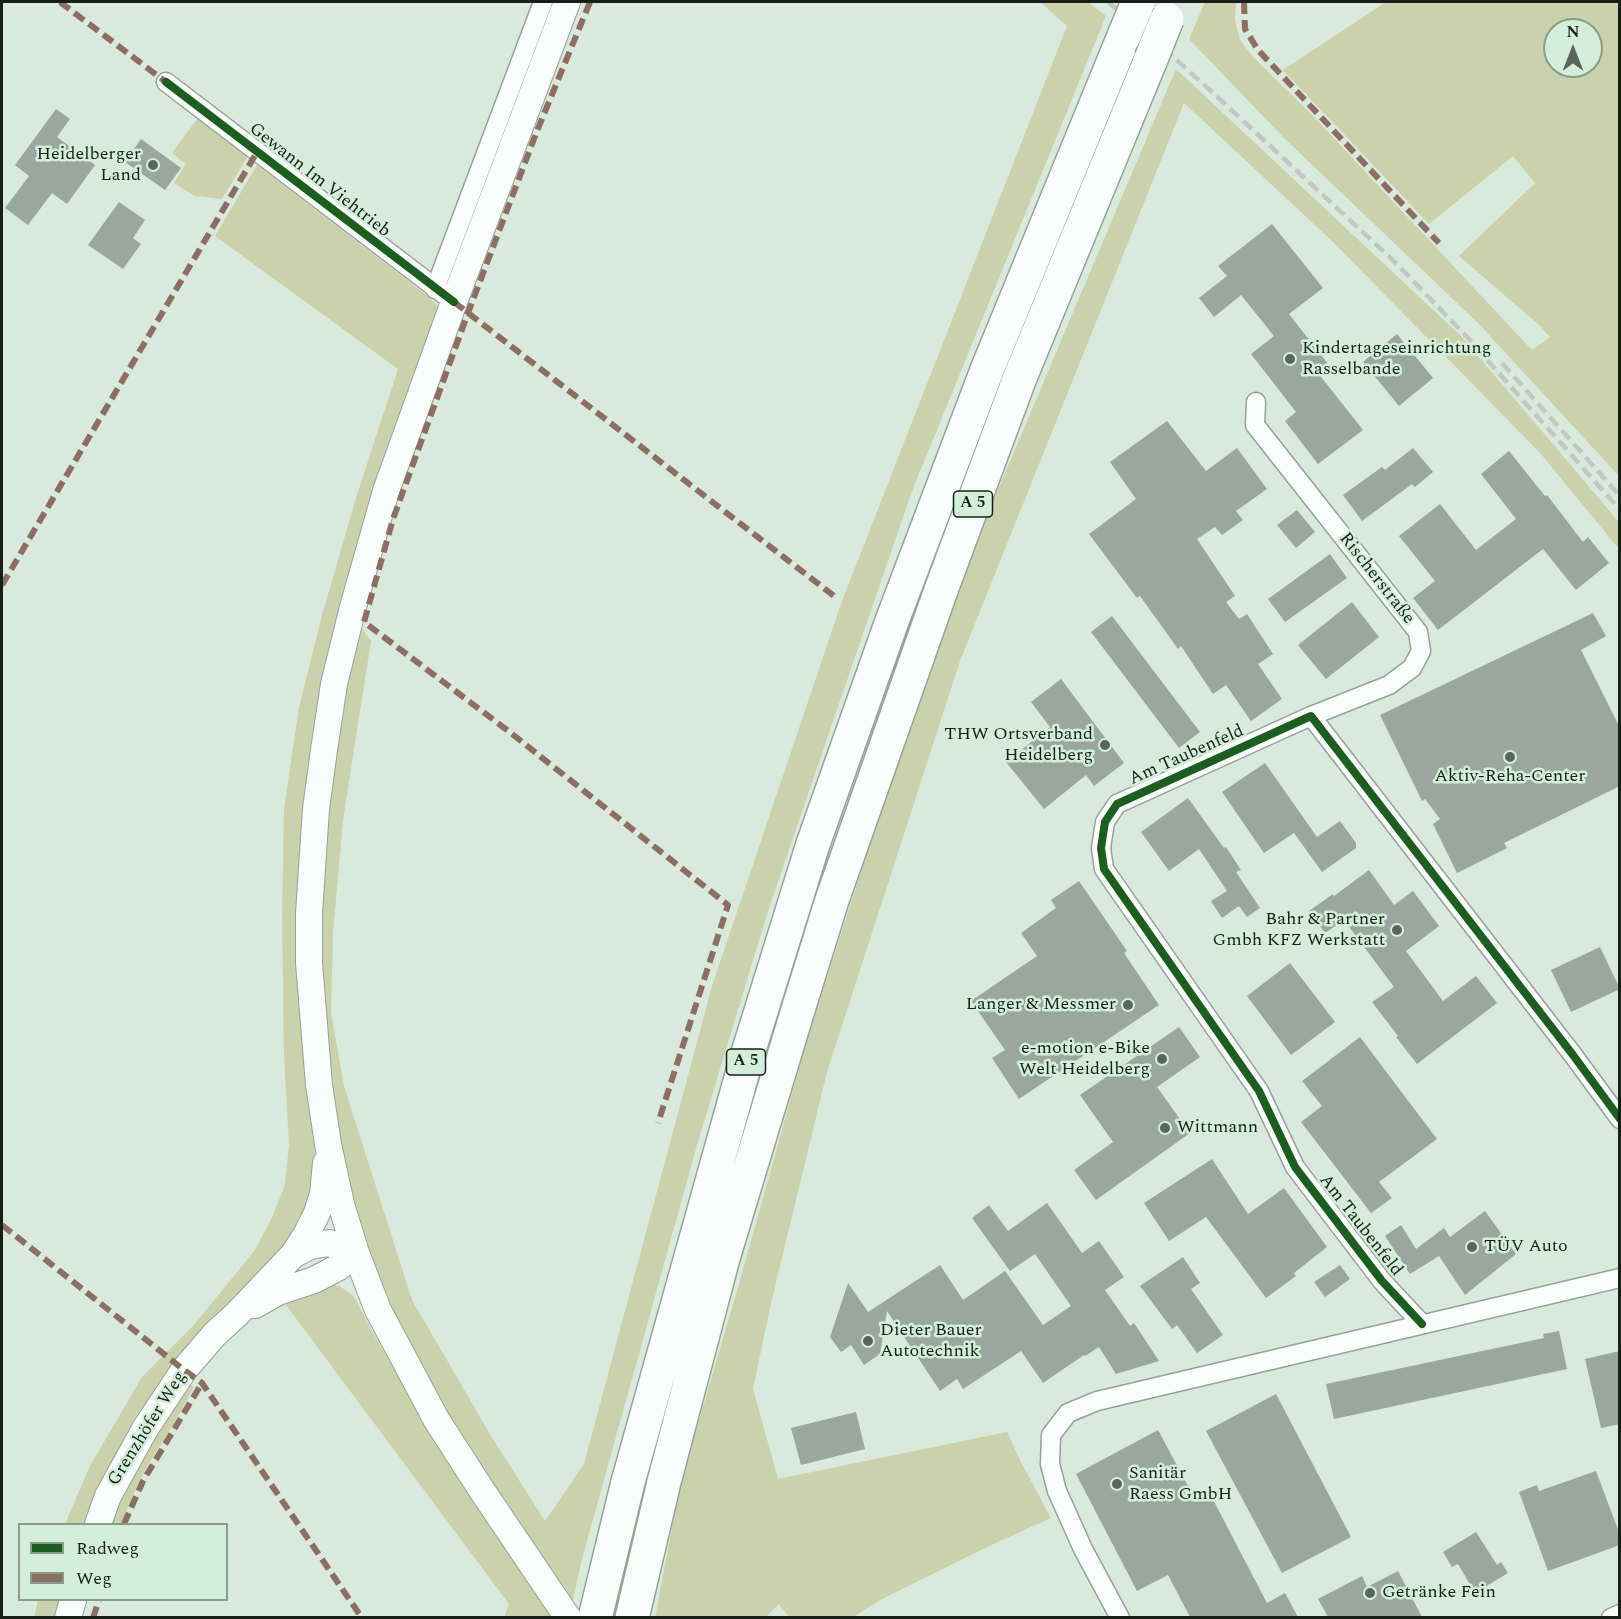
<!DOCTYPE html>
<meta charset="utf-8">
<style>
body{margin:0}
#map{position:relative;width:1621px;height:1619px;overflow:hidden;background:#d9e9dc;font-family:Spectral,serif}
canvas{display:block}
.frame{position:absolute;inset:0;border:3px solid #162018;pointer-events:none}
.legend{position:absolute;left:18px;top:1523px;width:210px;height:78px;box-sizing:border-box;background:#d3efd9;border:2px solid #879c8c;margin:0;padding:8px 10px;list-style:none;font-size:18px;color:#162018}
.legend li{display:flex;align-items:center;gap:12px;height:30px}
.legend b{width:30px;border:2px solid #879c8c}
.north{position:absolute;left:1543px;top:18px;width:60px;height:60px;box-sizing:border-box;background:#d3efd9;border:2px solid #879c8c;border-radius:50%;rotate:0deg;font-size:16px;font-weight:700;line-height:24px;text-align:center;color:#162018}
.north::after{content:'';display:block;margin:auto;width:21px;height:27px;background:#5a665d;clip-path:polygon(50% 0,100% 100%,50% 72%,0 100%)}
</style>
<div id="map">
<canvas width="1621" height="1619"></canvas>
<div class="frame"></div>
<ul class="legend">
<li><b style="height:8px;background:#1b5e20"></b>Radweg</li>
<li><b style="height:8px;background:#8d6e63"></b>Weg</li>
</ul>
<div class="north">N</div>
</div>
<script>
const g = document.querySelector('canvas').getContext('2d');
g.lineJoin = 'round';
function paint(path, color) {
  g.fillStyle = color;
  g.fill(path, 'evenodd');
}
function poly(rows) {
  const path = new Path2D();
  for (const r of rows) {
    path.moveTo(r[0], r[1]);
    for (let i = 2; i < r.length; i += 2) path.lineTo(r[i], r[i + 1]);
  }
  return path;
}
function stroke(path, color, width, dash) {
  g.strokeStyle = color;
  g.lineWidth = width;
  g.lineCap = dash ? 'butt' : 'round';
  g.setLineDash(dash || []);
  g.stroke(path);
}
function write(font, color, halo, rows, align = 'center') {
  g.font = font + ' Spectral,serif';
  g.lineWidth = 5;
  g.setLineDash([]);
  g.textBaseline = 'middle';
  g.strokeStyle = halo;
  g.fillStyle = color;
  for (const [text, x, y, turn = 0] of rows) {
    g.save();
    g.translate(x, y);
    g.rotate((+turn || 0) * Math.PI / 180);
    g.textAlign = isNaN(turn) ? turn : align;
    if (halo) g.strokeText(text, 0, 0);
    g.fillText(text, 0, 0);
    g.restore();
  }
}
paint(poly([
 [1040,2,1088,2,1106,16,912,491,769,908,699,1138,582,1559,571,1609,477,1462,404,1339,365,1238,340,1147,314,953,330,741,374,560,446,358,446,367,392,517,361,627,371,641,343,820,333,933,331,1013,344,1086,412,1300,491,1436,545,1521,584,1464,712,986,842,601,1067,26],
 [1205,2,1236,2,1235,20,1240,40,1254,58,1312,115,1532,350,1550,337,1538,324,1459,256,1535,183,1513,156,1429,224,1283,70,1386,2,1619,2,1619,476,1478,323,1284,138,1189,39],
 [1555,30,1591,30,1591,66,1555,66],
 [1176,69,1462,337,1619,522,1619,549,1541,454,1452,363,1332,241,1184,103,960,661,827,1072,771,1303,753,1389,778,1479,1007,1432,1022,1464,1051,1518,987,1547,880,1600,853,1617,789,1617,779,1604,766,1617,655,1618,680,1485,739,1284,807,1040,886,794,967,563],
 [198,118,248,156,222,199,195,196,174,183,186,164,172,153],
 [257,165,425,294,436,304,438,313,306,791,298,884,299,994,316,1163,306,1217,87,1524,65,1524,90,1466,142,1377,194,1325,255,1250,273,1215,285,1185,289,1145,284,1056,282,916,284,809,299,707,322,615,356,498,398,369,215,236],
 [324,1285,339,1286,353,1295,377,1340,407,1391,559,1617,504,1617,509,1604,283,1301],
 [186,1382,194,1387,181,1411,141,1477,121,1524,108,1524,122,1486],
 [38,1600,62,1600,57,1617,34,1618]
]), '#cbd1aa');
paint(poly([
 [56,109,70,119,57,137,95,165,67,204,52,193,28,225,5,208,29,176,15,165],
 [141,139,181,168,165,190,125,162],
 [119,202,145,220,133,238,141,244,123,269,88,245],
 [1272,224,1323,288,1289,314,1328,364,1318,373,1363,430,1318,464,1285,421,1296,412,1251,354,1274,336,1241,295,1214,317,1199,298,1227,276,1218,266],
 [1397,334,1433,378,1399,406,1363,362],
 [1167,421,1206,471,1237,448,1267,489,1236,511,1243,520,1222,535,1215,527,1197,539,1235,596,1226,602,1239,619,1247,614,1273,654,1258,664,1282,699,1251,721,1226,685,1213,694,1181,646,1178,649,1140,596,1137,598,1089,534,1136,499,1110,462],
 [1413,448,1433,472,1415,487,1412,484,1362,521,1343,495,1382,467,1385,470],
 [1509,451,1545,496,1547,495,1583,542,1588,537,1609,563,1576,590,1543,549,1438,630,1413,598,1435,581,1399,536,1440,504,1476,550,1516,519,1481,474],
 [1297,510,1315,532,1296,548,1277,525],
 [1330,554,1347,578,1285,622,1268,599],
 [1352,602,1379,637,1326,679,1298,645],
 [1593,613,1606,636,1581,650,1620,728,1620,786,1504,843,1507,848,1457,873,1433,824,1440,819,1425,799,1422,801,1380,715],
 [1112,616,1200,732,1179,748,1091,632],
 [1061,679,1124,763,1094,786,1086,775,1044,809,1006,762,1050,727,1031,702],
 [1265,763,1317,837,1340,821,1356,843,1356,848,1322,872,1294,833,1264,853,1222,792],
 [1188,798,1224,848,1226,847,1241,870,1236,872,1260,908,1247,917,1239,906,1222,918,1211,901,1227,891,1199,849,1169,871,1141,832],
 [1369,870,1394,905,1413,891,1439,926,1406,951,1443,1001,1476,976,1497,1003,1417,1064,1396,1037,1398,1036,1372,1002,1394,987,1344,920,1325,933,1309,911,1333,894,1334,896],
 [1079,881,1127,951,1124,953,1159,1005,1019,1099,992,1058,1005,1050,971,1001,1037,956,1021,933,1056,908,1051,900],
 [1600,947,1620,989,1571,1012,1551,970],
 [1290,963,1335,1022,1291,1055,1247,996],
 [1179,1027,1200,1057,1157,1087,1190,1133,1096,1200,1074,1170,1113,1142,1080,1095],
 [1360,1037,1437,1139,1379,1182,1392,1198,1371,1213,1301,1122,1322,1106,1302,1081],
 [1212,1159,1248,1214,1284,1188,1327,1247,1294,1273,1296,1276,1266,1298,1206,1217,1169,1241,1144,1203],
 [1047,1203,1082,1253,1099,1241,1124,1277,1105,1290,1130,1326,1134,1323,1159,1361,1116,1374,1099,1347,1085,1356,1084,1355,1043,1383,1021,1351,963,1389,957,1379,940,1391,887,1311,880,1354,864,1365,851,1345,841,1352,830,1337,848,1283,868,1312,940,1265,963,1300,1005,1271,1043,1325,1071,1306,1035,1254,1010,1271,972,1218,989,1205,1008,1231],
 [1485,1211,1516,1254,1465,1295,1439,1256,1410,1274,1385,1236,1401,1225,1416,1249,1444,1228,1450,1237],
 [1183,1257,1200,1283,1191,1289,1223,1335,1197,1353,1177,1325,1172,1329,1140,1286],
 [1340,1265,1350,1279,1325,1297,1314,1282],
 [1559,1331,1567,1369,1334,1419,1326,1384,1544,1338,1543,1334],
 [1620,1351,1620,1424,1601,1428,1585,1359],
 [1276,1394,1351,1537,1282,1573,1206,1431],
 [856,1412,865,1449,801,1465,791,1428],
 [1158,1430,1195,1499,1209,1492,1267,1603,1285,1593,1298,1617,1190,1617,1168,1575,1137,1591,1076,1474],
 [1596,1471,1620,1535,1620,1545,1548,1571,1519,1492,1537,1485,1539,1491],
 [1476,1532,1497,1565,1501,1562,1508,1573,1475,1593,1458,1564,1452,1567,1443,1552],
 [1398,1571,1422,1617,1328,1617,1318,1599,1362,1576,1367,1587]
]), '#99a79f');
const street = poly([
 [166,82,454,302],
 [435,289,543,2],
 [1256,402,1255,425,1418,632,1421,651,1412,668,1389,685,1311,716],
 [1422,1324,1382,1281,1295,1167,1259,1091,1104,869,1101,848,1105,822,1117,804,1311,716,1573,1055,1620,1119],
 [1120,1618,1083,1549,1057,1491,1050,1464,1051,1435,1068,1413,1097,1401,1620,1278],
 [1611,1618,1620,1614]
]);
const secondary = poly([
 [567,2,454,302,386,491,353,607,334,684,324,750,316,809,309,913,309,963,319,1085,328,1144,341,1204,356,1253,378,1310,436,1419,481,1489,568,1618],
 [293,1255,306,1235,317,1213,323,1194,326,1163],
 [255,1305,278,1292,314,1280,339,1267,356,1253],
 [98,1524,108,1496,145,1429,184,1370,215,1334,236,1315,293,1255,310,1246,329,1243,356,1253],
 [68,1618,73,1600]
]);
const highway = poly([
 [595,1618,628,1482,748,1053,813,844,892,621,987,370,1124,36],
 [632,1618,664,1482,723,1258,797,1013,832,900,941,590,1019,380,1151,59]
]);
stroke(street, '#96a298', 21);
stroke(secondary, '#96a298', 28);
stroke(highway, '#96a298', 36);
stroke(street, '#f9fcfa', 18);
stroke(secondary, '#f9fcfa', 26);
stroke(highway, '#f9fcfa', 33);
stroke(poly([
 [1108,2,1140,27,1211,91,1396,263,1467,337,1620,510],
 [1502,363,1620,496]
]), '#c2c7c3', 4.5, [12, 6]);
const highwayBridge = poly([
 [1124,36,1138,2],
 [1151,59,1167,19]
]);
stroke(highwayBridge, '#96a298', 36, []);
stroke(highwayBridge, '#f9fcfa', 33);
stroke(poly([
 [60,2,166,82],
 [590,2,537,131,468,313,393,519,364,622,507,730,728,905,658,1123],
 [1244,2,1245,29,1258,50,1439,243],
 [454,302,834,596],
 [2,585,257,152],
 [2,1225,184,1370,202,1383,362,1618],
 [124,1524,143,1481,202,1383],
 [93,1618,99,1600]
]), '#8d6e63', 6, [12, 6]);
stroke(poly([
 [166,82,454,302],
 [1422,1324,1382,1281,1295,1167,1259,1091,1104,869,1101,848,1105,822,1117,804,1311,716,1573,1055,1620,1119]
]), '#1b5e20', 8);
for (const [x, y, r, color] of [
 [153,165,6,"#5a665d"],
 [1290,359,6,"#5a665d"],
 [1105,745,6,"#5a665d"],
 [1510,757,6,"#5a665d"],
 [1397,930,6,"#5a665d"],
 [1128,1005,6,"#5a665d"],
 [1162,1059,6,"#5a665d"],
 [1165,1128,6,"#5a665d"],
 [1472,1247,6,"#5a665d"],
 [868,1341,6,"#5a665d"],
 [1117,1484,6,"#5a665d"],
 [1370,1593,6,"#5a665d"]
]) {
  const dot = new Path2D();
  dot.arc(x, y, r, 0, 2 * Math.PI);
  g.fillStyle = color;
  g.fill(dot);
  stroke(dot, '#d3efd9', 2);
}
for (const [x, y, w] of [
 [973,504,39],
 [746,1062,39]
]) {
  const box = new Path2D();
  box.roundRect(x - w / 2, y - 13, w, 26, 4.5);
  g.fillStyle = '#d3efd9';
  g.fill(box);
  stroke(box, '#162018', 1.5);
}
write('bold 16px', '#162018', null, [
 ["A 5",973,504],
 ["A 5",746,1062]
]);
write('18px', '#162018', '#d3efd9', [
 ["Heidelberger",141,155,"right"],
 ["Land",141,176,"right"],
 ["Kindertageseinrichtung",1302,349],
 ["Rasselbande",1302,370],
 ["THW Ortsverband",1093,735,"right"],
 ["Heidelberg",1093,756,"right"],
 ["Aktiv-Reha-Center",1510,777,"center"],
 ["Bahr & Partner",1385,920,"right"],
 ["Gmbh KFZ Werkstatt",1385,941,"right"],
 ["Langer & Messmer",1116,1005,"right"],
 ["e-motion e-Bike",1150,1049,"right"],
 ["Welt Heidelberg",1150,1070,"right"],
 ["Wittmann",1177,1128],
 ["TÜV Auto",1484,1247],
 ["Dieter Bauer",880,1331],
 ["Autotechnik",880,1352],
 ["Sanitär",1129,1474],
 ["Raess GmbH",1129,1495],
 ["Getränke Fein",1382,1593]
], 'left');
write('18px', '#162018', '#d3efd9', [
 ["Gewann Im Viehtrieb",319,181,38],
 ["Rischerstraße",1376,579,52],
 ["Am Taubenfeld",1187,756,-24],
 ["Am Taubenfeld",1360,1226,52],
 ["Grenzhöfer Weg",148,1429,-58]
]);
</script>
